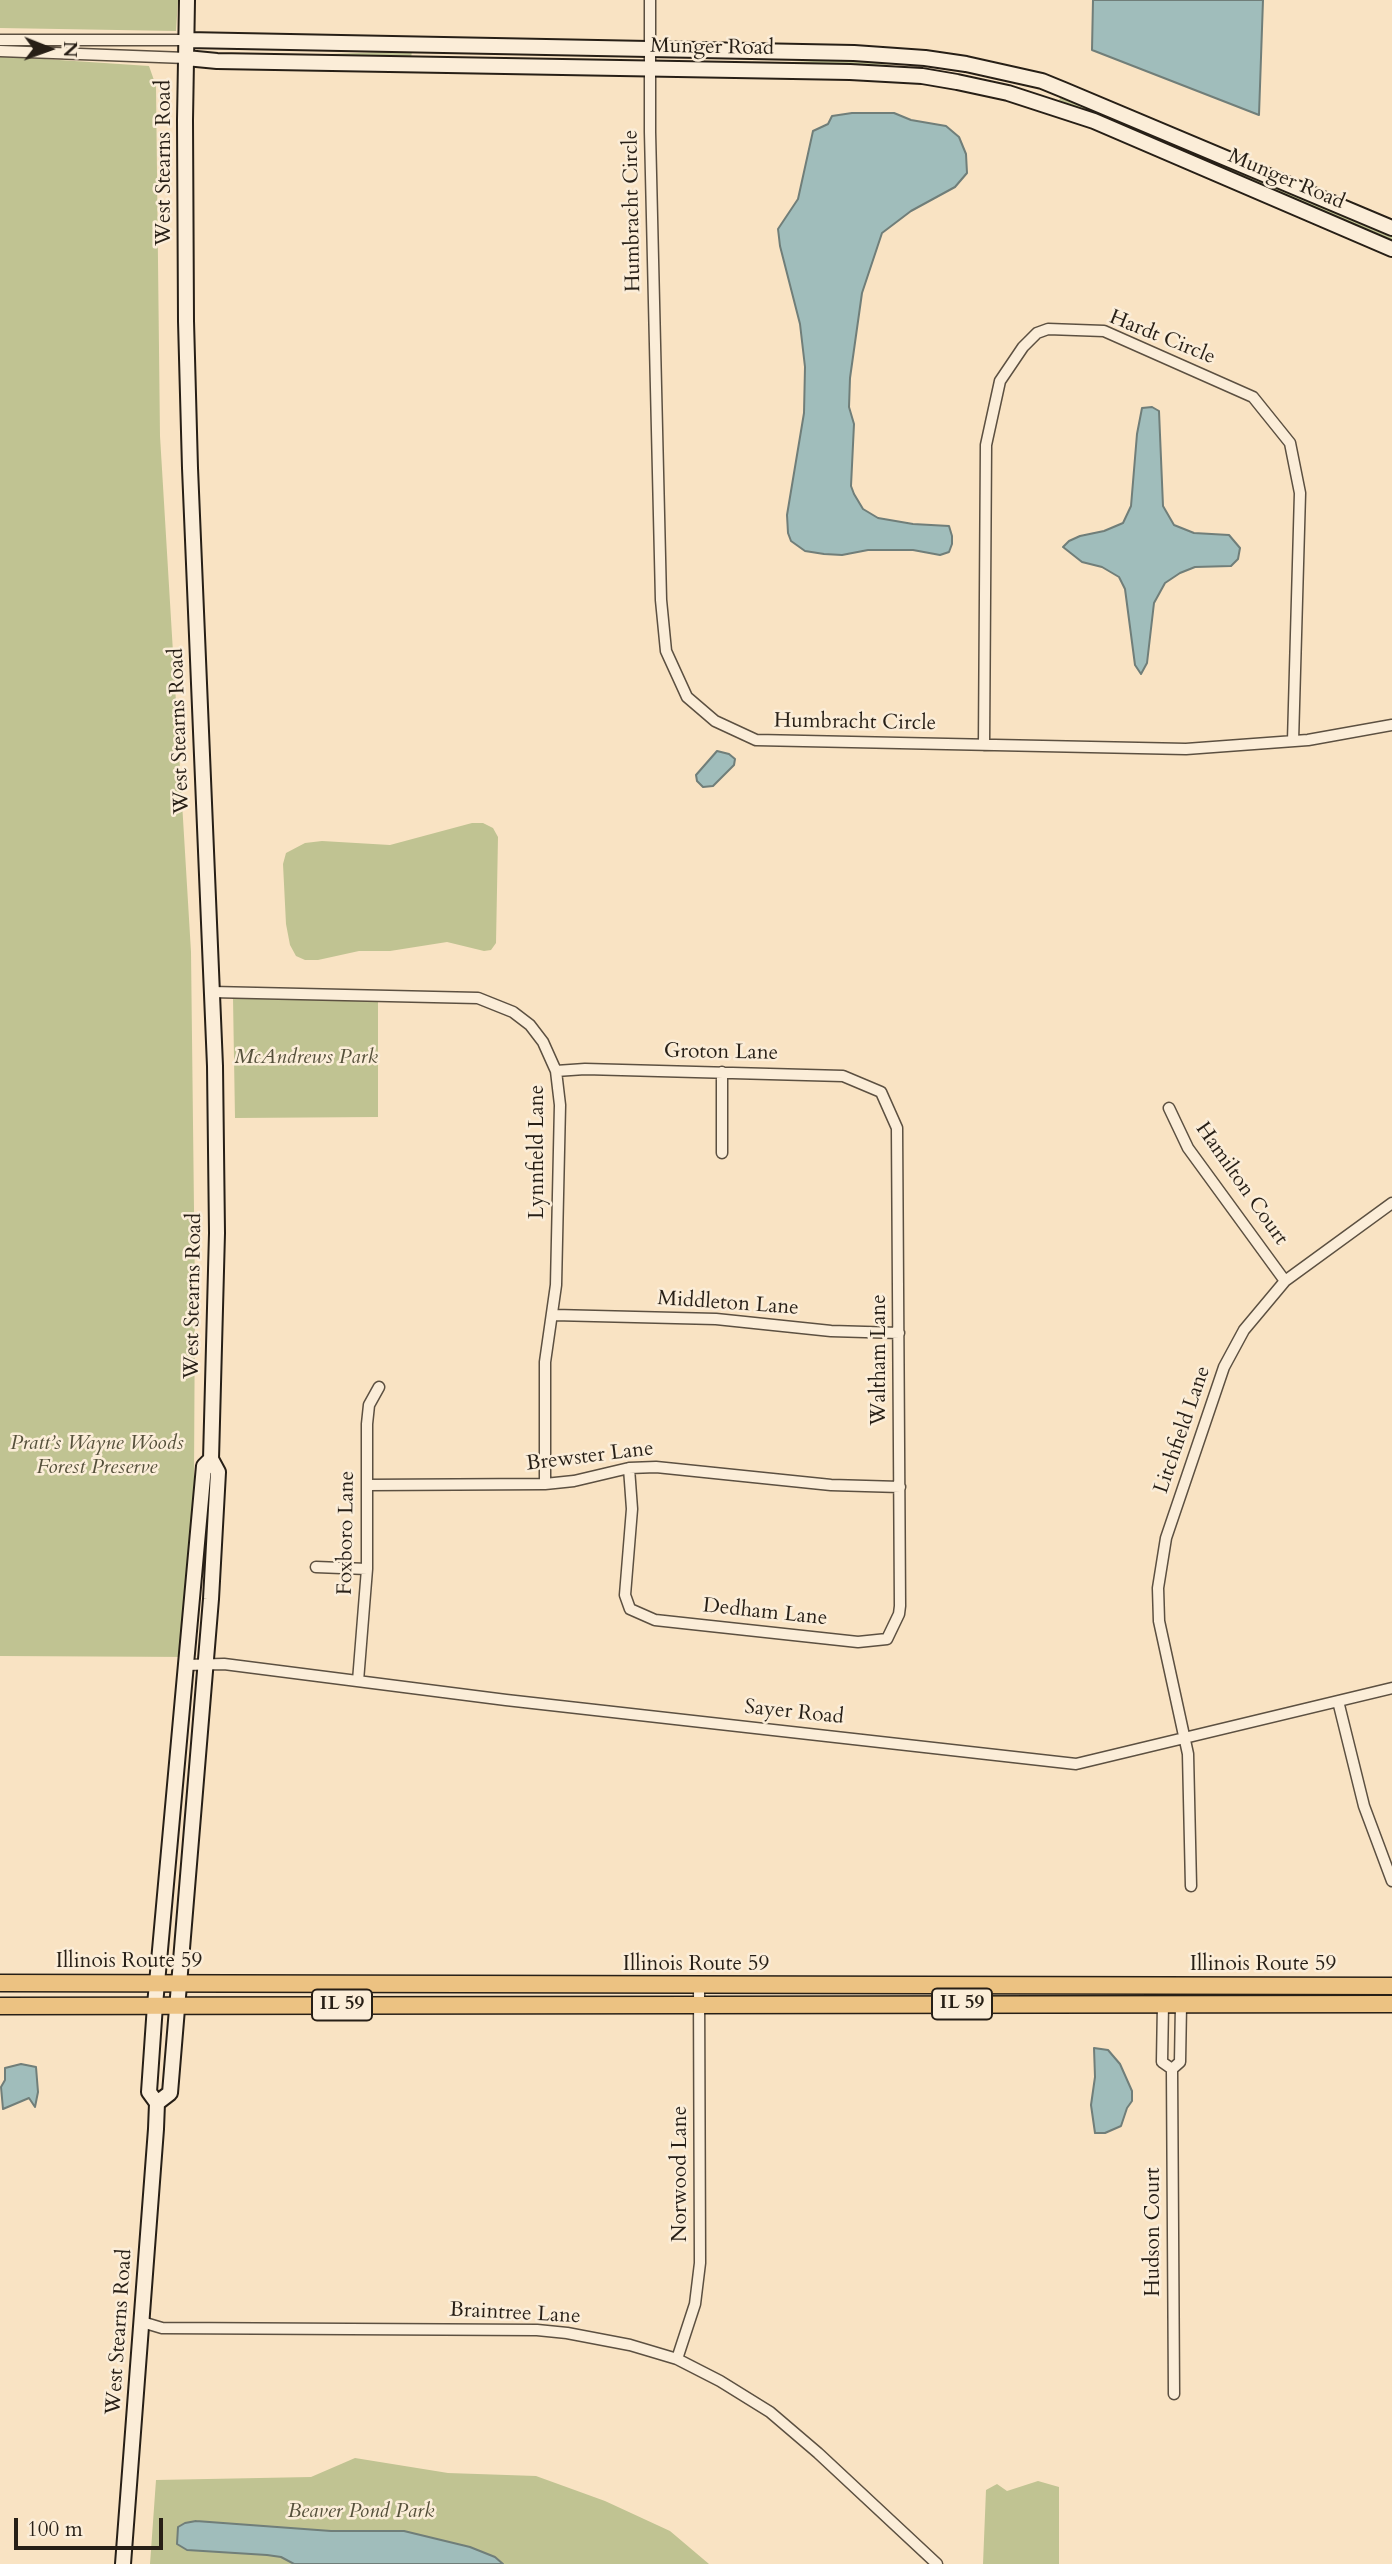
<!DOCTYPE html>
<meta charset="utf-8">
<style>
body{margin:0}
#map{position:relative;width:1392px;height:2564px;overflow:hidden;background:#f9e3c3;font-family:Cardo,serif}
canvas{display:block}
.north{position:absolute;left:14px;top:14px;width:70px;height:70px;-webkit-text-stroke:5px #fbedd8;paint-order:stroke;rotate:91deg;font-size:19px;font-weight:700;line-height:28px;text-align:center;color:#271f16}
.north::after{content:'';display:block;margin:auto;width:24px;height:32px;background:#271f16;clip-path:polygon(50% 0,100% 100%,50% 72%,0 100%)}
.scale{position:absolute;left:14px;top:2518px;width:149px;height:32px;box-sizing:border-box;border:4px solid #271f16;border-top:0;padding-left:9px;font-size:21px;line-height:24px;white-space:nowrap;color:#271f16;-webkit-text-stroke:5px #fbedd8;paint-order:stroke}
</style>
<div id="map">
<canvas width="1392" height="2564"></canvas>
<div class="north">N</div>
<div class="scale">100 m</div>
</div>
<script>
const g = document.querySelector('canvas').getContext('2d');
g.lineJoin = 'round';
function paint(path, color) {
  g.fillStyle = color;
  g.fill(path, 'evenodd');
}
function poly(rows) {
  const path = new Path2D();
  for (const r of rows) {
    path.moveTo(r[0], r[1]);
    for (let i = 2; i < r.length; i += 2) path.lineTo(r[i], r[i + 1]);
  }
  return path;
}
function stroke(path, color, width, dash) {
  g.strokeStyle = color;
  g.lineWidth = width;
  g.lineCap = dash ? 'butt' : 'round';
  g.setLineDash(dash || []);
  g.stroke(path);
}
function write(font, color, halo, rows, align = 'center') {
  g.font = font + ' Cardo,serif';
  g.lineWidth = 5;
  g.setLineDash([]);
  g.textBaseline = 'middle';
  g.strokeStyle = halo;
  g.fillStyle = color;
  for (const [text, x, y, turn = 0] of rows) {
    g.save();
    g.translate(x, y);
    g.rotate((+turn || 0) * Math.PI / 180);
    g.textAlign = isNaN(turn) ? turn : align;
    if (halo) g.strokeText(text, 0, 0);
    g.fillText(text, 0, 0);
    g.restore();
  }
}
paint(poly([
 [0,0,178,0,176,31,0,28],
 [412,51,411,58,303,58,303,55],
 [0,56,149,66,156,86,160,436,191,952,195,1295,193,1657,0,1656],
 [857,59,905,64,844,66,771,63],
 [1062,95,1392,235,1392,242,1110,121,1065,104,1059,100],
 [472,823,483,823,493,828,498,837,496,943,491,950,484,951,447,942,390,951,359,951,318,960,305,960,296,956,290,945,286,924,283,864,286,853,305,843,322,841,390,845],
 [233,998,378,1001,378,1117,235,1118],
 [355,2458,448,2473,536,2476,605,2501,670,2531,709,2564,150,2564,156,2480,311,2477],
 [1038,2481,1059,2487,1059,2564,983,2564,986,2490,997,2484,1007,2491]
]), '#c0c392');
const water = poly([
 [1093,0,1263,0,1259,115,1092,50,1093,0],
 [852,113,894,113,911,120,946,126,959,137,966,154,967,173,955,187,911,211,882,233,862,293,850,378,849,407,854,424,851,486,854,494,863,509,878,518,913,524,949,526,952,536,952,544,949,552,940,555,913,550,868,550,842,555,824,554,805,551,791,541,788,533,787,515,804,413,805,367,800,324,780,246,778,229,798,199,813,131,828,124,832,116,852,113],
 [1152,407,1159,411,1163,506,1174,525,1194,533,1229,535,1240,548,1238,559,1231,566,1195,567,1180,573,1165,583,1154,603,1147,663,1141,674,1135,665,1125,589,1119,577,1102,567,1082,562,1063,547,1069,541,1080,536,1104,531,1123,523,1131,506,1137,434,1142,408,1152,407],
 [717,751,729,754,735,759,734,765,713,786,703,787,697,781,696,775,717,751],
 [1094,2048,1108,2050,1120,2064,1132,2091,1132,2101,1127,2108,1121,2126,1105,2133,1095,2133,1091,2105,1095,2077,1094,2048],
 [21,2064,36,2067,38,2092,35,2107,29,2098,3,2109,1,2087,5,2080,5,2068,21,2064],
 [196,2521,331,2531,404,2531,470,2547,495,2557,503,2564,294,2564,281,2557,267,2555,187,2550,177,2544,178,2527,185,2523,196,2521]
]);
paint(water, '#a0bdbb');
stroke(water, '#707e79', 2);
const street = poly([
 [650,0,650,132,661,600,666,651,687,697,715,721,756,740,1186,749,1308,740,1392,725],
 [0,40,187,40],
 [0,51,186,58],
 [984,745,986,445,1000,381,1023,347,1037,333,1048,329,1104,331,1253,397,1290,443,1300,493,1293,741],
 [212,992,478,998,513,1012,530,1025,543,1042,556,1071,560,1105,556,1285,545,1362,545,1484],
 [556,1071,585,1069,843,1076,881,1092,897,1128,900,1606,899,1614,887,1639,858,1642,655,1620,630,1609,625,1595,632,1509,629,1468],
 [1169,1108,1188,1148,1285,1281],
 [722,1153,722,1072],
 [554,1315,716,1319,831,1331,899,1333],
 [367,1485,545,1484,574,1481,629,1468,656,1467,831,1485,900,1487],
 [316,1567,367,1569],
 [185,1665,224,1664,506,1700,1076,1764,1392,1688],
 [358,1681,367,1569,367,1424,369,1405,379,1387],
 [1338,1701,1364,1806,1392,1881],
 [1191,1886,1188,1754,1159,1621,1158,1588,1166,1538,1224,1367,1244,1330,1285,1281,1392,1203],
 [1163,2004,1162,2062,1172,2069],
 [142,2322,162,2328,537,2330,567,2333,630,2345,677,2359,720,2381,770,2412,818,2453,937,2564],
 [677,2359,695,2304,700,2263,699,1986],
 [1174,2394,1172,2069,1180,2062,1181,2005]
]);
const secondary = poly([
 [187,40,854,53,925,58,966,64,1042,81,1064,90,1392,228],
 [186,58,217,61,850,72,922,76,957,82,1008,93,1094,121,1392,249],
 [157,2103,170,2093,211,1599,218,1472,211,1459,217,1233,215,1066,190,468,186,321,185,120,187,0],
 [123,2564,156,2129,157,2103,149,2092,155,2005,204,1466,211,1459]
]);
const primary = poly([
 [0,1983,1392,1986],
 [0,2006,1392,2004]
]);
stroke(street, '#5c5041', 13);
stroke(secondary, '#271f16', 18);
stroke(primary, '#271f16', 19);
stroke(street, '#fbedd8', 10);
stroke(secondary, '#fbedd8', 14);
stroke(primary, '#ecc282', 16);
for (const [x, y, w] of [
 [962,2004,60],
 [342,2005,60]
]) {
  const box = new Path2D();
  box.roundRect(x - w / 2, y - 15.5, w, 31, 5);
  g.fillStyle = '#fbedd8';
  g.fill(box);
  stroke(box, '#271f16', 2);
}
write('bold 19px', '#271f16', null, [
 ["IL 59",962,2004],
 ["IL 59",342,2005]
]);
write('21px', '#271f16', '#fbedd8', [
 ["Munger Road",712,48,1],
 ["West Stearns Road",165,163,-90],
 ["Munger Road",1286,180,23],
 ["Humbracht Circle",633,211,-91],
 ["Hardt Circle",1162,338,22],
 ["Humbracht Circle",855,723,1],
 ["West Stearns Road",180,731,-92],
 ["Groton Lane",721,1053,1],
 ["Lynnfield Lane",538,1152,-90],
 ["Hamilton Court",1241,1184,55],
 ["West Stearns Road",194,1296,-89],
 ["Middleton Lane",728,1304,4],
 ["Waltham Lane",880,1360,-90],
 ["Litchfield Lane",1183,1430,-71],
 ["Brewster Lane",590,1457,-7],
 ["Foxboro Lane",347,1533,-89],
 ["Dedham Lane",765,1613,6],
 ["Sayer Road",794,1713,6],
 ["Illinois Route 59",129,1962],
 ["Illinois Route 59",696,1965],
 ["Illinois Route 59",1263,1965],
 ["Norwood Lane",681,2174,-90],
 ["Hudson Court",1154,2232,-90],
 ["Braintree Lane",515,2314,3],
 ["West Stearns Road",120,2332,-86]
]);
write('italic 21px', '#55503b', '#fbedd8', [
 ["McAndrews Park",306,1058],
 ["Pratt’s Wayne Woods",97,1444],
 ["Forest Preserve",97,1468],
 ["Beaver Pond Park",361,2512]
]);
</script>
